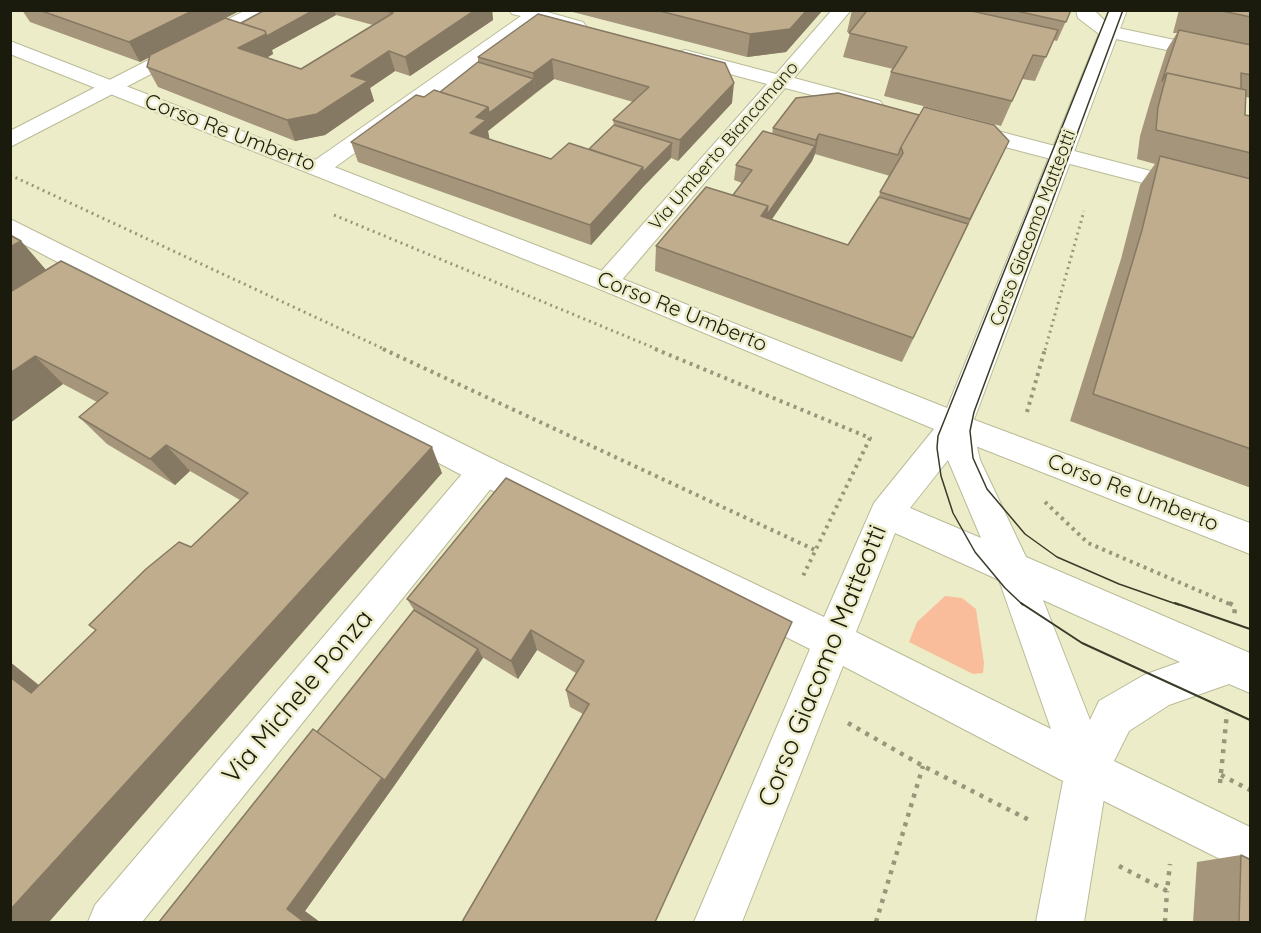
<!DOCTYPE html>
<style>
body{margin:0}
#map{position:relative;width:1261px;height:933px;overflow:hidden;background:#ecedc8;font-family:Quicksand,sans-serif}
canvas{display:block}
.frame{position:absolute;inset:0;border:12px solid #1b1b0d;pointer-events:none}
</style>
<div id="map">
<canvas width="1261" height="933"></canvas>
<div class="frame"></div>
</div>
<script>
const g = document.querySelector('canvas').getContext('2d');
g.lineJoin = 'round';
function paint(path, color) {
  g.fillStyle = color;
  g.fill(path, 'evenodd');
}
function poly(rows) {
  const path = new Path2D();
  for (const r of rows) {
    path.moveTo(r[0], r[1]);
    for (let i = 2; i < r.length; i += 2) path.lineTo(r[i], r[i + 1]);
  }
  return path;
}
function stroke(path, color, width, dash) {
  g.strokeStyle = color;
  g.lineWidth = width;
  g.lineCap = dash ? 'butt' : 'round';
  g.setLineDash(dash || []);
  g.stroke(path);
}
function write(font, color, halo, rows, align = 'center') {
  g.font = font + ' Quicksand,sans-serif';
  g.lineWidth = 5;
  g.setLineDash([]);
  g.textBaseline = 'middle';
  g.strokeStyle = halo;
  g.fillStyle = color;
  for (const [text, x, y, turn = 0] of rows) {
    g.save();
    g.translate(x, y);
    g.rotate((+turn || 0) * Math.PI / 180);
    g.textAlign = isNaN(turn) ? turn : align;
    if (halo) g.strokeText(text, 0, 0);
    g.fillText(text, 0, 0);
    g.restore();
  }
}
paint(poly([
 [945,596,962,598,976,609,984,663,983,673,973,674,909,642,917,622]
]), '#f9bd9c');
const street = poly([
 [246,10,270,10,267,14,10,147,10,131,246,10],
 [509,10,540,10,583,22,586,26,583,30,577,31,538,21,327,173,319,175,311,173,307,168,311,163,521,16,512,14,509,10],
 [832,10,851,10,794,78,880,101,883,105,880,109,873,111,785,88,615,288,606,291,597,288,593,282,597,276,767,84,678,60,675,56,678,52,685,50,776,74,832,10],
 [1109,26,1250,56,1250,68,1102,36,1100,32,1102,28,1109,26],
 [967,123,1250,197,1250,211,959,135,956,130,959,125,967,123],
 [956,413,1250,523,1250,554,945,434,940,425,945,416,956,413],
 [485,457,497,461,502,471,497,481,142,922,88,922,95,905,473,461,485,457],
 [1087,748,1250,827,1250,874,1072,785,1065,770,1072,755,1087,748]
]);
const secondary = poly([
 [1076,10,1094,10,1105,21,1109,10,1127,10,972,425,980,460,1026,557,1250,653,1250,693,1229,684,1169,705,1129,731,1108,773,1084,922,1036,922,1063,781,843,666,742,922,694,922,810,649,473,481,10,237,10,219,497,461,824,617,874,503,934,429,597,288,10,54,10,41,615,276,947,408,1099,34,1078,18,1076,10],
 [948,460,981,538,910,508,948,460],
 [895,533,999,580,1051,729,856,632,895,533],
 [1043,600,1180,662,1144,675,1099,701,1090,720,1043,600]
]);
stroke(street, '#babb98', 2);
stroke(secondary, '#babb98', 2);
stroke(poly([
 [10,175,386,350],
 [334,215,659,350],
 [1045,350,1084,211]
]), '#96977b', 3, [2, 4]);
stroke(poly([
 [383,349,815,550],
 [655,349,870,438,802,578],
 [1027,412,1045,349],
 [1045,502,1088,543,1232,605]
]), '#96977b', 4, [3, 4.5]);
stroke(poly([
 [1229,603,1235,606,1234,619],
 [848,723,923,766,1029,820],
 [1221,775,1250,790],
 [1220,783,1227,713],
 [1119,866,1167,891,1170,864],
 [876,922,923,766],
 [1165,922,1167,891]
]), '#96977b', 4.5, [4, 6]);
paint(street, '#fff');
paint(secondary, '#fff');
stroke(poly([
 [1123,10,974,412,970,431,973,458,987,489,1025,534,1057,557,1119,584,1179,605],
 [1023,605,1005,588,975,552,953,513,941,476,937,448,938,436,1109,10]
]), '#3a3a29', 1.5);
stroke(poly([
 [1021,603,1082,643,1250,720],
 [1175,603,1250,629]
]), '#3a3a29', 2);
paint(poly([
 [22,10,241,10,226,18,241,23,265,10,492,10,493,20,410,76,395,71,370,88,374,101,325,135,295,141,158,87,147,67,150,57,140,62,30,22],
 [336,15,373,25,301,69,267,58,273,54,272,50],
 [565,10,823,10,786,52,747,57],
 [852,10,1071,10,1057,41,1053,40,1035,81,1022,79,1001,126,884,96,891,72,893,69,843,57,850,33,847,32],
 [1179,10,1251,10,1251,98,1246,97,1245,115,1251,116,1251,488,1070,421,1121,259,1140,185,1155,164,1137,159,1140,136,1150,102,1167,49,1177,33,1173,33],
 [538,14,732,103,678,161,671,158,643,187,591,245,358,162,351,142,440,92,478,62,478,57],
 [554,79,633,102,613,120,614,125,589,149,551,159,489,139,488,131],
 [773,128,1009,141,902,362,655,271,656,246,733,195,742,183,734,180,736,165,772,134],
 [815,154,890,176,880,192,879,197,848,245,771,220,812,161],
 [10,235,21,241,46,270,442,473,10,922,10,662,39,685,191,547,240,500,190,471,175,485,107,444,79,417,97,402,63,384,10,423],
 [407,599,792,622,583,714,570,707,566,690,576,673,537,650,518,679,482,657,483,658,394,786,305,911,159,922,327,740,414,610],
 [1241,855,1251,922,1193,922,1197,862]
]), '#a5957a');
paint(poly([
 [194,10,241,10,140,62,129,42],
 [314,10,334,10,336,15,272,50,273,54,247,68,238,48],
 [475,10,492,10,493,20,410,76,405,57],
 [807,10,823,10,786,52,747,57,750,34],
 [389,51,395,71,370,88,374,101,325,135,295,141,287,120,351,76],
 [552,59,554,79,535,93,533,73],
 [534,79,535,93,488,131,490,141,470,133,476,117,488,107],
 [734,83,732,103,678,161,680,140],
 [819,134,815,154,812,161,816,140],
 [1009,141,956,249,902,362,970,219],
 [672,143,671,158,643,187,643,172],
 [815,146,812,161,757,241,761,216],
 [643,167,643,187,591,245,590,225],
 [21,241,46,270,10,292,10,247],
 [35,356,63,384,10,423,10,373],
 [166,445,190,471,175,485,150,459],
 [432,447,442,473,49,922,10,922,10,910],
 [531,630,537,650,518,679,511,661],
 [478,649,483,658,394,786,305,911,320,922,304,922,287,909,382,778],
 [10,662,69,710,31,693,10,677]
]), '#867963');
const building = poly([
 [39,10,194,10,129,42,39,10],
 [265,10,314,10,267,36,265,31,241,23,265,10],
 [383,10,475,10,405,57,389,51,351,76,368,81,317,114,287,120,147,67,150,55,225,18,265,31,266,34,238,48,301,69,393,13,383,10],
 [656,10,807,10,790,29,750,34,656,10],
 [860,10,967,10,1058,30,1046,57,1033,55,1012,101,891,72,907,47,849,33,866,12,860,10],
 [1012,10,1071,10,1066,22,1012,10],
 [1217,10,1251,10,1251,17,1217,10],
 [538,14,725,63,734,83,680,140,613,120,649,87,552,59,533,73,478,57,538,14],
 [1179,30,1251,45,1251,75,1241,73,1241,89,1167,73,1162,81,1179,30],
 [478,62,534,79,489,113,488,107,440,92,478,62],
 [1167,73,1246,90,1245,115,1251,116,1251,153,1156,130,1158,107,1167,73],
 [434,90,488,107,476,117,486,120,470,133,551,159,569,143,643,167,590,225,351,142,416,95,424,97,434,90],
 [838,93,919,115,901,147,898,155,819,134,816,140,773,128,796,98,838,93],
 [924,107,994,125,1009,141,970,219,880,192,903,153,901,147,924,107],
 [614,125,672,143,643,172,643,167,589,149,614,125],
 [763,131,815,146,766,216,768,206,733,195,752,170,736,165,763,131],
 [1160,156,1251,179,1251,449,1093,394,1142,230,1160,156],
 [706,187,768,206,761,216,848,245,879,197,968,224,913,338,656,246,706,187],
 [10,235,21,241,10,247,10,235],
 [61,261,432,447,10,910,10,677,31,693,96,630,89,625,146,569,179,542,191,547,248,493,166,445,150,459,79,417,108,393,35,356,10,373,10,292,61,261],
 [506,478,792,622,655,922,462,922,589,704,566,690,584,661,531,630,511,661,407,599,506,478],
 [414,610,478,649,385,780,317,732,414,610],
 [313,729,382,778,287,909,304,922,159,922,313,729],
 [1241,855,1251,860,1251,922,1239,922,1241,855]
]);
paint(building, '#c0ad8e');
stroke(building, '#867963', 1.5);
write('18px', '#1b1b0d', '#ecedc8', [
 ["Via Umberto Biancamano",724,146,-49],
 ["Corso Giacomo Matteotti",1033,228,-69]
]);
write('21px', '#1b1b0d', '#ecedc8', [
 ["Corso Re Umberto",230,133,21],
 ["Corso Re Umberto",682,312,22],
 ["Corso Re Umberto",1133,493,21]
]);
write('26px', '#1b1b0d', '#ecedc8', [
 ["Corso Giacomo Matteotti",823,666,-68],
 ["Via Michele Ponza",298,697,-50]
]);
</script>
